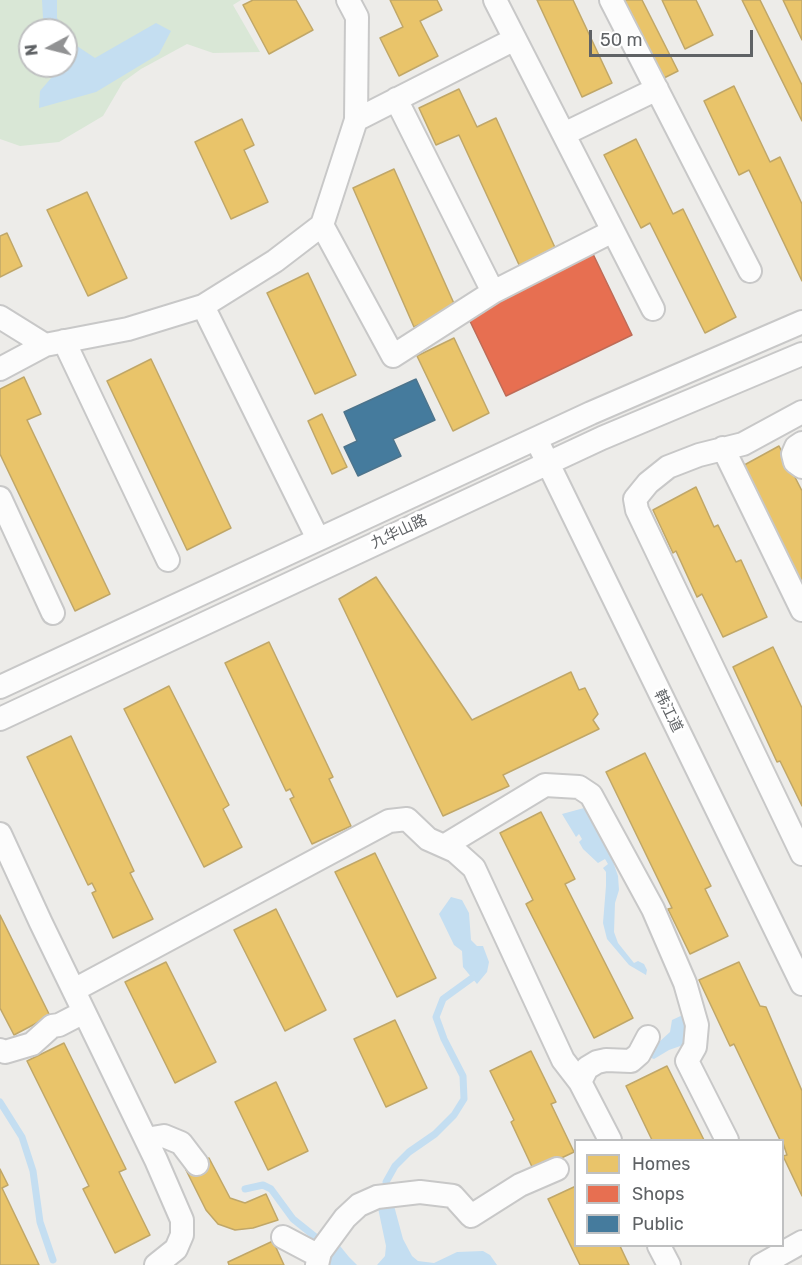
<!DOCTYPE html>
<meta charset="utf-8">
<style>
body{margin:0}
#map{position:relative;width:802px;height:1265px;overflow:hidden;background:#edece9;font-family:Rubik,sans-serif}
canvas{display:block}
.legend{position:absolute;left:574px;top:1139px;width:210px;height:108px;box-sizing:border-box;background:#fff;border:2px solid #bfc0c1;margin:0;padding:8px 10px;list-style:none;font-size:18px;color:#5f6265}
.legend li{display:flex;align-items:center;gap:12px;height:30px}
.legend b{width:30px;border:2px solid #bfc0c1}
.north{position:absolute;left:18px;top:18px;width:60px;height:60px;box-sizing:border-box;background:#fff;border:2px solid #bfc0c1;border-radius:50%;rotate:263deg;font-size:16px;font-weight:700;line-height:24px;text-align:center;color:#5f6265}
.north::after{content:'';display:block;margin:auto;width:21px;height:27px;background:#919293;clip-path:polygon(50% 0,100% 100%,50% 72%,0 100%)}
.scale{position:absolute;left:589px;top:30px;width:164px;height:27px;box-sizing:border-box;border:3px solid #5f6265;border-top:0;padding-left:8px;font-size:18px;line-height:21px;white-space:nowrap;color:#5f6265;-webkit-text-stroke:4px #fff;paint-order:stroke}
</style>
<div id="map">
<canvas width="802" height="1265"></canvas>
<ul class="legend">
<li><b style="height:16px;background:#e9c46a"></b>Homes</li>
<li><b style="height:16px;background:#e76f51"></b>Shops</li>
<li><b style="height:16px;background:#457b9d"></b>Public</li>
</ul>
<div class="north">N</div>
<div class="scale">50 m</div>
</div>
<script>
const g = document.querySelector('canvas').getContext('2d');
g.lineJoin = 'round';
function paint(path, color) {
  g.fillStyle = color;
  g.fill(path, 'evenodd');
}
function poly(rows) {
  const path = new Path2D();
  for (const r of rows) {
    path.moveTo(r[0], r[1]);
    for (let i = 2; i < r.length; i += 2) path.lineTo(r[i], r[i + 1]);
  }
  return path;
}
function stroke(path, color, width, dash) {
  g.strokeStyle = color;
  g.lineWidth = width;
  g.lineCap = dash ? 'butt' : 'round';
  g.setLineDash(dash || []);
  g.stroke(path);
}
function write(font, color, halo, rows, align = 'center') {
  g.font = font + ' Rubik,"Noto Sans SC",sans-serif';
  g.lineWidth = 6;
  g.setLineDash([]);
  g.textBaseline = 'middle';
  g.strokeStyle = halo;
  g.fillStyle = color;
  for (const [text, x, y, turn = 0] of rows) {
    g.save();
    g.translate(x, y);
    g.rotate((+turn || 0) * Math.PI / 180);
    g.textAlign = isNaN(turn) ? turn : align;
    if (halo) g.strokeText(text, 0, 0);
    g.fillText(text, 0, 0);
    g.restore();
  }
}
paint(poly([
 [0,0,241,0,233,5,260,52,213,53,187,44,141,69,123,82,103,116,59,142,20,146,0,139],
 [30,30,66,30,66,66,30,66]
]), '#d9e7d6');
paint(poly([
 [42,0,57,0,57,18,65,30,47,30,43,18],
 [156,23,171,31,159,54,96,92,39,108,40,91,52,77,57,66,66,66,66,32,74,44,95,58],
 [584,808,605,838,618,876,619,890,615,903,614,932,618,943,634,963,638,961,644,964,647,970,646,975,629,965,607,939,603,923,606,886,606,872,603,868,608,864,605,859,598,863,583,849,579,842,582,839,579,834,576,837,562,814],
 [451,897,462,900,469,913,471,940,477,946,483,946,489,962,487,972,477,984,463,967,462,951,454,945,439,914],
 [687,1013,686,1044,669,1050,654,1059,646,1056,636,1043,636,1032,650,1043,658,1043,670,1032,672,1020],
 [393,1202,403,1239,412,1256,418,1261,434,1263,457,1252,483,1251,490,1255,497,1265,377,1265,385,1256,386,1246,378,1208],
 [336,1241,349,1257,357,1265,330,1265,331,1252]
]), '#c4def1');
const homes = poly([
 [253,0,296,0,313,30,269,54,243,5,253,0],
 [390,0,437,0,442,10,420,21,438,56,399,76,380,38,403,27,390,0],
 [537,0,573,0,612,83,582,97,537,0],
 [624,0,642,0,678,71,664,78,624,0],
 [662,0,696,0,713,35,685,49,662,0],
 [742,0,760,0,802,85,802,121,742,0],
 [783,0,802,0,802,40,783,0],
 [734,86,770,162,780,157,802,204,802,281,749,170,739,175,704,101,734,86],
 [459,89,477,127,496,118,557,252,521,269,459,135,436,145,419,108,459,89],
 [242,119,254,145,244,150,268,202,231,219,195,142,242,119],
 [636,139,673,214,683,209,736,317,705,333,650,223,641,228,604,155,636,139],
 [394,169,456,308,414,327,353,188,394,169],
 [87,192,127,278,88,296,47,210,87,192],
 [7,233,22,266,0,277,0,236,7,233],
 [308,273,356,375,315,394,267,293,308,273],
 [454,338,489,413,453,431,417,356,454,338],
 [151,359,231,528,187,550,107,381,151,359],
 [24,377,41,414,27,420,110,594,75,611,0,454,0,389,24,377],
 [322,414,347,467,332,474,308,421,322,414],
 [779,446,802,491,802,595,737,469,779,446],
 [696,487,714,527,718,525,736,562,741,560,767,617,723,637,702,594,697,597,676,551,673,553,653,510,696,487],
 [376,577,472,720,571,672,579,690,585,688,598,714,593,720,599,729,503,775,509,786,443,816,339,599,376,577],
 [269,642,333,777,329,779,351,826,312,844,290,799,294,797,290,789,286,791,225,663,269,642],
 [773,647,802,708,802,806,780,761,777,762,733,667,773,647],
 [169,686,229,805,223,809,242,847,204,867,124,709,169,686],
 [71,736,134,871,130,873,153,919,113,938,92,893,96,891,92,883,88,885,27,757,71,736],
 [645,753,711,886,705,889,728,936,690,954,668,909,672,908,606,772,645,753],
 [541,812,575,879,565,884,633,1018,594,1038,526,904,533,900,500,833,541,812],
 [375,853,436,978,397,997,335,872,375,853],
 [276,909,326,1010,285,1031,234,930,276,909],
 [0,915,50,1016,14,1035,0,1008,0,915],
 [166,962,216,1062,175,1083,125,982,166,962],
 [739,962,760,1006,766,1007,802,1091,802,1196,783,1156,787,1155,782,1140,780,1140,734,1044,730,1046,699,980,739,962],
 [395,1020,427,1088,386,1107,354,1039,395,1020],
 [64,1043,126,1169,119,1172,150,1235,115,1253,83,1189,89,1186,27,1061,64,1043],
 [531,1051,556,1102,551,1104,574,1152,534,1171,511,1122,514,1120,490,1071,531,1051],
 [667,1066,704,1140,652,1140,626,1086,667,1066],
 [276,1082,308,1151,268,1170,235,1102,276,1082],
 [209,1158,230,1198,245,1203,266,1194,278,1220,253,1228,235,1230,218,1224,206,1210,186,1170,209,1158],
 [0,1169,8,1185,2,1188,39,1265,0,1265,0,1169],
 [576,1186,576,1246,620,1246,629,1265,580,1265,548,1199,576,1186],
 [273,1241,284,1265,229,1265,228,1262,273,1241]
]);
paint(homes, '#e9c46a');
stroke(homes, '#c0a768', 1.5);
const shops = poly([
 [593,254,632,335,506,396,467,315,593,254]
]);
paint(shops, '#e76f51');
stroke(shops, '#be6b57', 1.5);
const public = poly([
 [416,379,435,420,393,439,401,456,358,476,344,447,357,441,344,412,416,379]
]);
paint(public, '#457b9d');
stroke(public, '#4d748c', 1.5);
stroke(poly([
 [0,1102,22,1137,33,1171,40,1222,53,1260],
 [245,1189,263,1185,271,1189,293,1219,323,1243],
 [387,1193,386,1182,395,1166,409,1152,435,1134,454,1115,464,1099,463,1076,444,1039,436,1017,443,999,472,978]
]), '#c4def1', 7);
const minor = poly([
 [495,0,653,309],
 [611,0,750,271],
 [396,99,493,292,613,231],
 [356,120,515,39],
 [564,134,657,89],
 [322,225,393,356,493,292],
 [203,306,318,539],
 [0,317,45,345],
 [64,341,168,560],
 [0,369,45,345,128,329,203,306,275,261,322,225,356,120,357,17,348,0],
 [802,412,743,444,699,455,668,467,648,483,635,499,637,510,802,854],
 [802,443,796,447,793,454,795,462,802,467],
 [723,448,802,610],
 [541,449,802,984],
 [0,498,53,613],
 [0,687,591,413,802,322],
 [0,719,602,438,802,354],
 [0,834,41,923,156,1160,182,1220,182,1235,176,1249,156,1265],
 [444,846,545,785,579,787,591,795,653,909,685,983,697,1025,695,1047,687,1061,727,1140],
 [74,990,389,821,407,819,428,839,455,851,474,868,563,1060,580,1082,610,1140],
 [0,1050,5,1052,32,1044,52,1026,59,1025,84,1012],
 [580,1082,587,1068,597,1062,606,1060,631,1061,639,1054,648,1037],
 [146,1139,164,1136,181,1143,197,1164],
 [283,1237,319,1256],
 [659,1246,669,1265],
 [317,1265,320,1252,345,1218,359,1205,377,1197,420,1192,453,1196,471,1216,520,1185,557,1169],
 [761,1265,802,1242]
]);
stroke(minor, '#c8c8c8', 26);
stroke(minor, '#fcfcfc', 22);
write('15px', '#5f6265', '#fff', [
 ["九华山路",399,532,-25],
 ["韩江道",668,711,64]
]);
</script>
